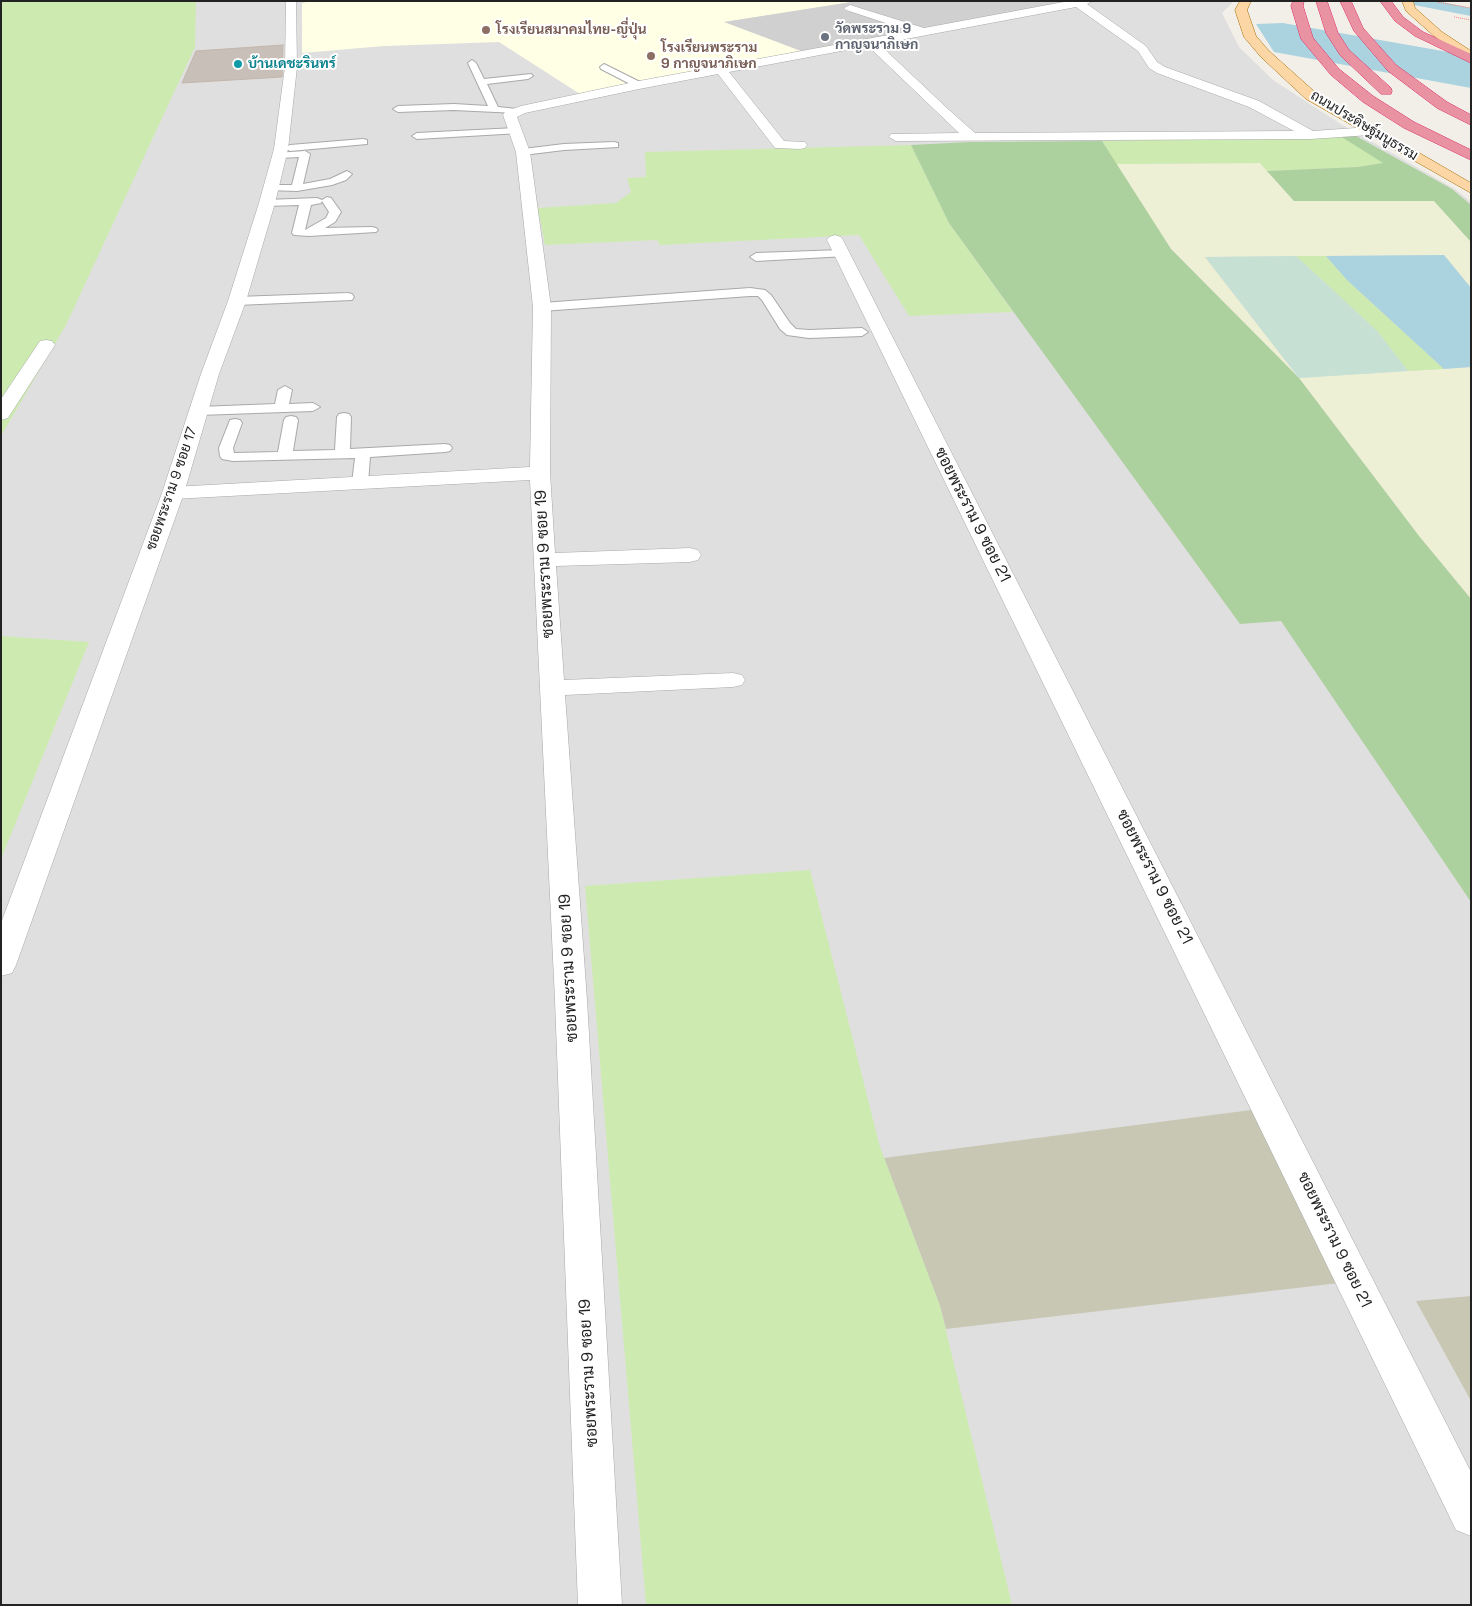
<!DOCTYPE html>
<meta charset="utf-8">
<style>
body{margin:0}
#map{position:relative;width:1472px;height:1606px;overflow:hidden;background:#f2efe9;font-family:"Space Grotesk",sans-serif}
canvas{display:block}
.frame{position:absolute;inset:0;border:2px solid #222;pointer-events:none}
</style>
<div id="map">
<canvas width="1472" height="1606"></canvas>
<div class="frame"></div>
</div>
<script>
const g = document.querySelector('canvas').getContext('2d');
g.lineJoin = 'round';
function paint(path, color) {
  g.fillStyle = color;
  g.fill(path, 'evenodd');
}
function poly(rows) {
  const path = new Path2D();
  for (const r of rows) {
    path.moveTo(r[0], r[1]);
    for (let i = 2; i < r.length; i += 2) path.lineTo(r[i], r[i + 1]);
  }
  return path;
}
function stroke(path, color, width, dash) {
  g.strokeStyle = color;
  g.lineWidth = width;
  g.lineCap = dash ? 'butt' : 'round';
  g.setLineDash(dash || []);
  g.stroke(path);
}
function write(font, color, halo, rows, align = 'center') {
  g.font = font + ' "Space Grotesk",Sarabun,sans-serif';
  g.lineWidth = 4;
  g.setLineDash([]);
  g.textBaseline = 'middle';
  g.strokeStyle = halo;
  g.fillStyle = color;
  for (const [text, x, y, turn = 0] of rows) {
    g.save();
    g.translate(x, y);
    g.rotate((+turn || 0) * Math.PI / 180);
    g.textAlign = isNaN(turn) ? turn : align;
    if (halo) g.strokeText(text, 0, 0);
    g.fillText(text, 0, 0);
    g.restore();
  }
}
paint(poly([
 [1,1,1234,1,1222,13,1239,47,1273,80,1339,123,1455,189,1471,202,1471,1605,1,1605]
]), '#e0dfdf');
paint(poly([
 [312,1,858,1,725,22,804,52,580,94,499,42,384,46,302,53,302,3]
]), '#ffffe5');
paint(poly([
 [858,1,1078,1,804,52,724,22]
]), '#d0d0d0');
paint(poly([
 [1251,1110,1339,1283,946,1329,940,1306,884,1158],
 [1471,1296,1471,1401,1416,1301]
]), '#c7c7b4');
paint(poly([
 [1260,163,1294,201,1434,201,1471,242,1471,288,1444,255,1205,257,1299,378,1471,367,1471,599,1419,536,1299,378,1171,249,1116,164]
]), '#eef0d5');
paint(poly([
 [1,1,196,1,195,47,66,325,1,436],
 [1340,136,1384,163,1358,167,1267,171,1260,163,1116,164,1102,141],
 [911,145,949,223,1013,312,909,316,859,235,660,245,657,240,545,245,538,208,616,203,631,192,627,178,646,177,645,152],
 [1296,256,1326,256,1347,280,1444,369,1408,371,1377,331],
 [1,636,89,642,1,859],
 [810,870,880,1147,940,1306,1012,1605,646,1605,585,886]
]), '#cdebb0');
paint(poly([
 [1340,136,1356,136,1452,189,1471,205,1471,242,1434,201,1294,201,1267,171,1358,167,1383,163],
 [1102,141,1171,249,1299,378,1419,536,1471,599,1471,902,1281,621,1240,624,949,223,911,145,970,142]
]), '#add19e');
paint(poly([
 [1296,256,1377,331,1408,371,1299,378,1205,257]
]), '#c6e0d4');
paint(poly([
 [1283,23,1471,56,1471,88,1274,52,1256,24],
 [1444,255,1471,288,1471,367,1444,369,1347,280,1326,256]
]), '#aad3df');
paint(poly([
 [1407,1,1437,1,1471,8,1471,16,1414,5,1407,1]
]), '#aad3df');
const building = poly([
 [283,45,282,77,182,83,196,51,283,45]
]);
paint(building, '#c7bfb8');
stroke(building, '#c4b6ab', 1);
const service = poly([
 [472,60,476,63,484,79,531,74,533,76,528,79,487,84,498,107,517,109,517,113,454,110,398,112,393,109,398,106,454,104,488,106,468,63,472,60],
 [604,64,642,83,644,85,639,88,636,87,601,69,600,67,604,64],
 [516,128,521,131,520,133,417,139,412,136,417,133,516,128],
 [363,139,367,140,367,144,290,151,285,148,290,145,363,139],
 [614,142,618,143,618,147,564,150,523,155,518,152,523,149,564,144,614,142],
 [305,151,310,154,303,184,330,179,347,171,352,174,346,180,332,185,297,191,267,190,266,188,267,186,271,185,292,185,299,157,280,158,275,155,276,153,305,151],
 [327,197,331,198,341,212,335,222,325,228,372,227,376,228,378,230,376,232,309,236,294,235,292,233,299,205,267,206,261,203,267,200,317,198,322,200,327,197],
 [322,201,329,212,326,218,305,230,311,205,321,203,322,201],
 [842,250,848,254,846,256,756,261,750,257,756,253,842,250],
 [750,288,765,290,771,295,790,323,796,329,809,330,862,328,868,332,862,336,809,338,787,335,780,329,762,300,758,296,750,296,542,311,536,307,542,303,750,288],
 [348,293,352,294,354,297,352,300,237,305,231,301,237,297,348,293],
 [285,386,292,390,289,404,313,403,320,407,313,411,199,415,194,414,192,411,194,408,199,407,275,404,278,390,285,386],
 [344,413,349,414,351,417,350,449,445,444,450,445,452,448,450,451,445,452,370,457,368,483,365,486,360,488,355,486,352,483,355,458,233,461,222,459,220,456,219,448,230,420,235,419,240,420,242,423,233,448,234,453,278,452,284,420,286,417,291,416,296,417,298,420,293,451,335,450,337,417,339,414,344,413]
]);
const minor = poly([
 [1069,1,1093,1,1087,4,1146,46,1157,62,1165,67,1259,101,1313,131,1370,127,1377,131,1370,135,1311,139,896,141,889,137,891,134,959,133,868,46,729,72,784,141,805,142,807,145,805,148,800,149,775,148,718,74,639,89,525,113,517,117,530,152,551,307,550,473,555,553,690,548,698,550,701,555,698,560,690,562,556,566,564,680,733,673,742,675,745,680,742,685,733,687,565,695,587,1000,622,1605,578,1605,555,1000,530,480,173,499,166,497,162,493,166,489,173,487,530,467,533,307,516,152,503,115,505,112,521,106,639,81,910,31,846,10,844,8,850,5,924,28,1069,1],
 [1076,7,1138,51,1149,68,1157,73,1249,107,1294,131,975,133,949,110,879,44,1076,7],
 [835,235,841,237,843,240,1471,1472,1471,1536,1456,1530,827,240,829,237,835,235],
 [46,340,52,341,55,345,8,418,1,420,1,399,40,341,46,340]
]);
const tertiary = poly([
 [286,1,296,1,297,67,288,149,275,203,246,301,219,374,184,493,16,965,12,973,1,976,1,923,162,493,201,374,228,301,259,203,274,149,285,67,286,1]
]);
const primary = poly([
 [1240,1,1251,1,1247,10,1256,36,1269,51,1316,93,1471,183,1471,193,1306,99,1261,57,1244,37,1235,10,1240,1],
 [1402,1,1413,1,1415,8,1442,32,1471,51,1471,61,1434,36,1406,11,1402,1]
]);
const motorway = poly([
 [1293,1,1304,1,1303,6,1313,38,1339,69,1373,96,1414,122,1471,150,1471,160,1404,128,1363,102,1331,75,1301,39,1291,6,1293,1],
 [1316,1,1327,1,1338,33,1349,50,1391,88,1392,91,1391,94,1381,94,1340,55,1326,33,1316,1],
 [1340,1,1351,1,1363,28,1396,65,1447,102,1471,115,1471,125,1437,108,1388,71,1354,31,1340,1],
 [1380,1,1391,1,1403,17,1423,32,1471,54,1471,63,1415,36,1395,21,1380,1]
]);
stroke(service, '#a9a9a9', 2);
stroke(minor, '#a9a9a9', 1);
stroke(tertiary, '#a9a9a9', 1);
stroke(primary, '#a06b00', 1);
stroke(motorway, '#dc2a67', 1);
stroke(poly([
 [1437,2,1471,8],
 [1454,17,1471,20]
]), '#fa8072', 1, [1, 1]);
paint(service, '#fff');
paint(minor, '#fff');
paint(tertiary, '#fff');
paint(primary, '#fcd6a4');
paint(motorway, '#e892a2');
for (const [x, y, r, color] of [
 [486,30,5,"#8d6e63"],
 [825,37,5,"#6b7280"],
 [651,56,5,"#8d6e63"],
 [238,64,5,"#0f9aa8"]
]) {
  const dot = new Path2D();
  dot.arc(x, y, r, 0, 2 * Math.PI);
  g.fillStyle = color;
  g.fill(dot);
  stroke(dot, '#fff', 2);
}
write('bold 14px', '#5b616d', '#fff', [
 ["วัดพระราม 9",835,29],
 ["กาญจนาภิเษก",835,45]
], 'left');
write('bold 14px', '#785e54', '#fff', [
 ["โรงเรียนสมาคมไทย-ญี่ปุ่น",496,30],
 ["โรงเรียนพระราม",661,48],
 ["9 กาญจนาภิเษก",661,64]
], 'left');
write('bold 14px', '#0d838f', '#fff', [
 ["บ้านเดชะรินทร์",248,64]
], 'left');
write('14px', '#222', '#fff', [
 ["ถนนประดิษฐ์มนูธรรม",1364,126,31],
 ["ซอยพระราม 9 ซอย 17",172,489,-71]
]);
write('16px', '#222', '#fff', [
 ["ซอยพระราม 9 ซอย 21",972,515,63],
 ["ซอยพระราม 9 ซอย 19",545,564,-93],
 ["ซอยพระราม 9 ซอย 21",1154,877,63],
 ["ซอยพระราม 9 ซอย 19",569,968,-93],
 ["ซอยพระราม 9 ซอย 21",1334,1240,64],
 ["ซอยพระราม 9 ซอย 19",589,1373,-93]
]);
</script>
